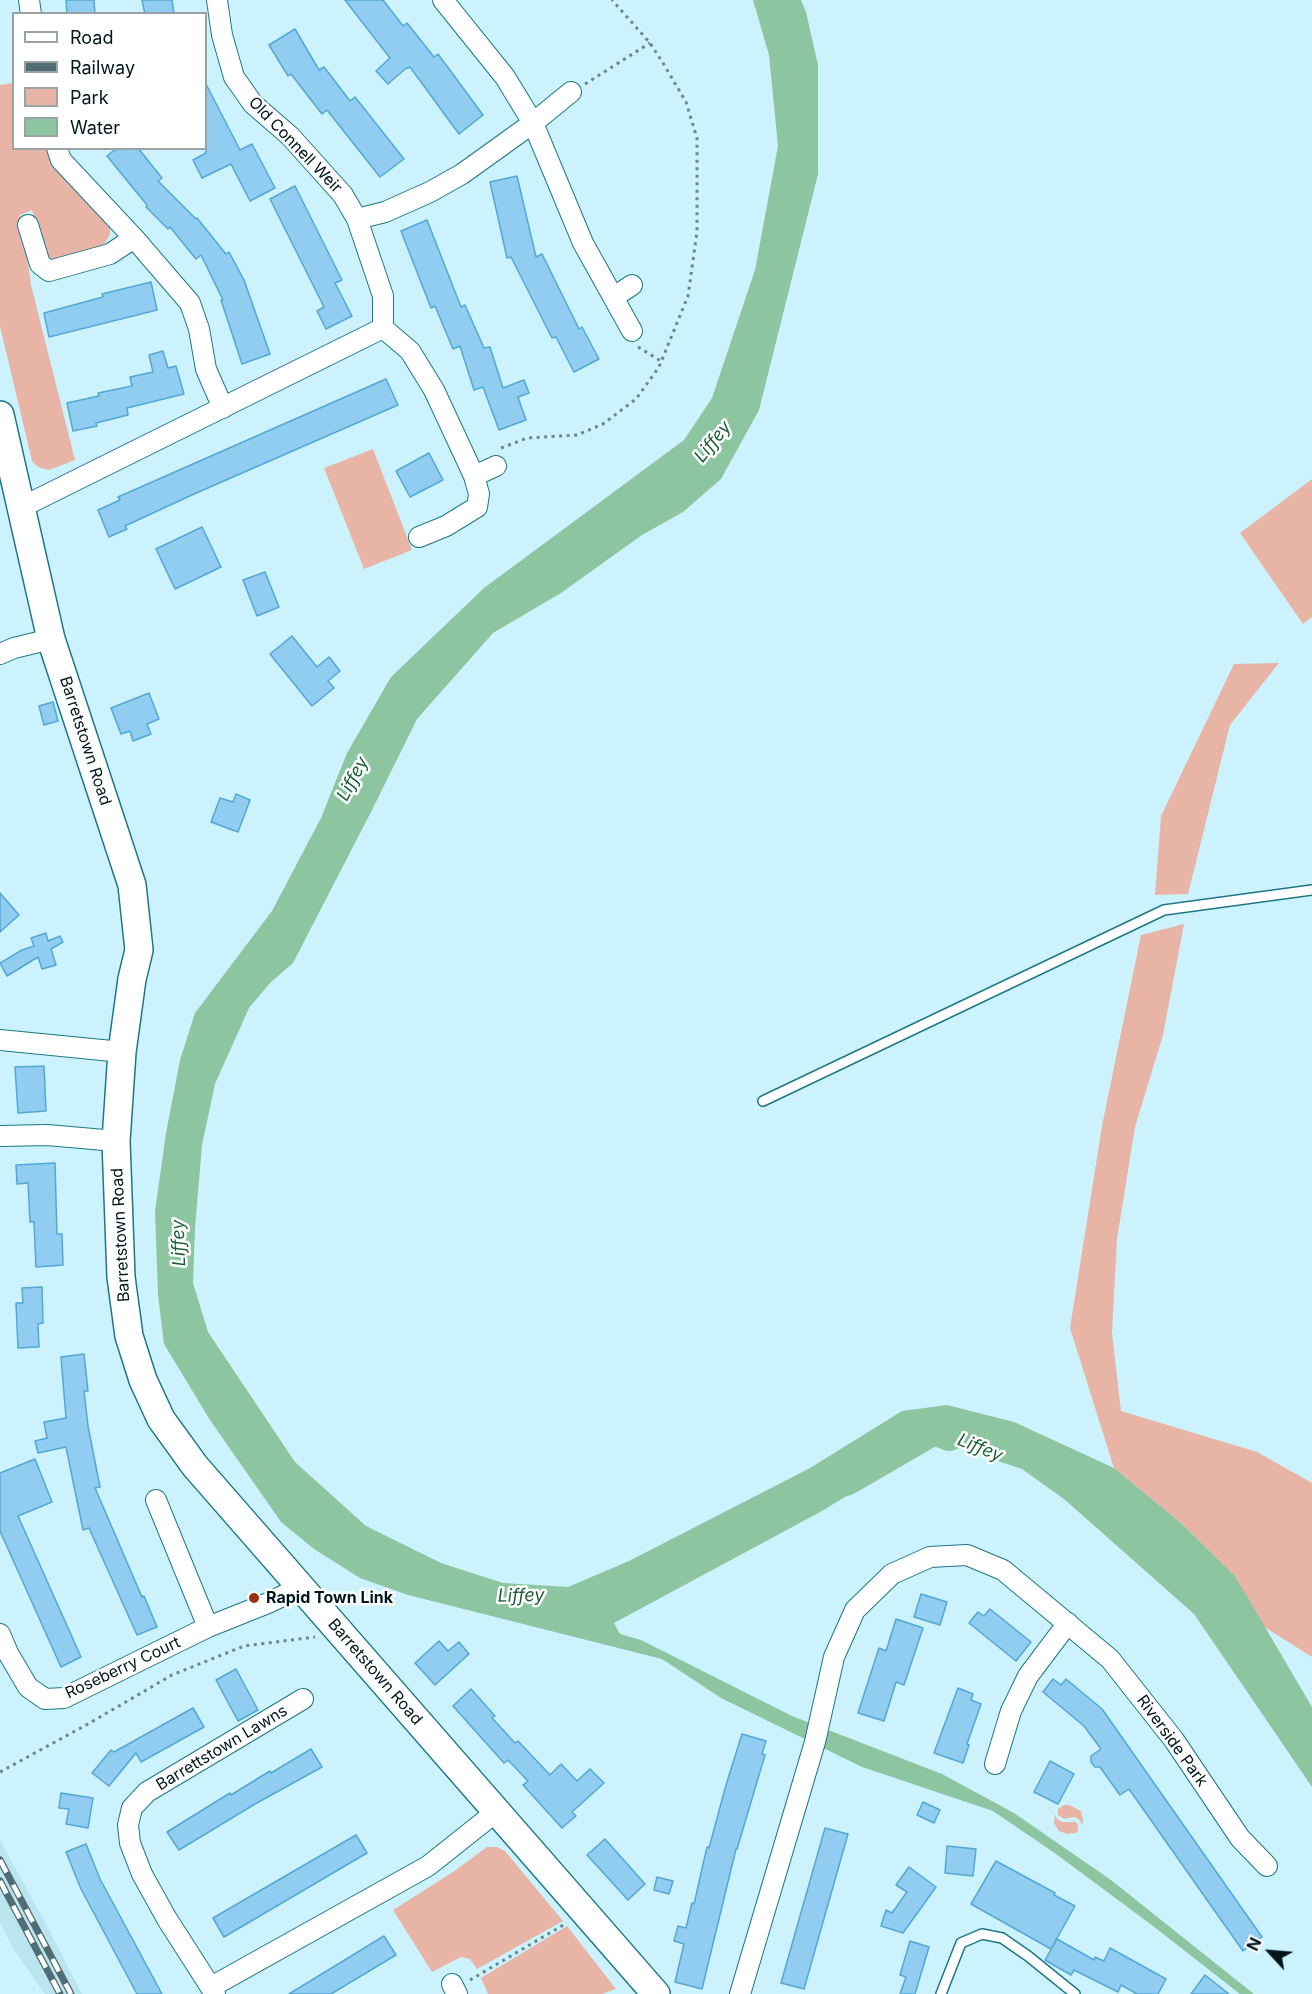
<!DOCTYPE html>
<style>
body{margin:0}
#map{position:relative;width:1312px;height:1994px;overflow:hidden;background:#ccf3fd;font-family:Inter,sans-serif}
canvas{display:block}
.legend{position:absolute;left:12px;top:12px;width:195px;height:138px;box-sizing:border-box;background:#fff;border:2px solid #99a2a4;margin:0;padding:8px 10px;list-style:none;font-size:18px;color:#01161c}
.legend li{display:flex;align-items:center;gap:12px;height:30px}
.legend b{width:30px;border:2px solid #99a2a4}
.north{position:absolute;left:1240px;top:1922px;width:60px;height:60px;-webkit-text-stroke:4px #fff;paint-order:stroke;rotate:296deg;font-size:16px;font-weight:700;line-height:24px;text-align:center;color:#01161c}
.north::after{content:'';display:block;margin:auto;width:21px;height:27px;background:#01161c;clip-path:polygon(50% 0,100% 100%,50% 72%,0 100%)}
</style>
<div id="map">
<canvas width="1312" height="1994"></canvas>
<ul class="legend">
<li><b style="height:8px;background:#fff"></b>Road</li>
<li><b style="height:8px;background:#516d74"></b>Railway</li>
<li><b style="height:16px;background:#e8b4a6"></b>Park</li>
<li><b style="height:16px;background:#8cc59f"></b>Water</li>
</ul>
<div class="north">N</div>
</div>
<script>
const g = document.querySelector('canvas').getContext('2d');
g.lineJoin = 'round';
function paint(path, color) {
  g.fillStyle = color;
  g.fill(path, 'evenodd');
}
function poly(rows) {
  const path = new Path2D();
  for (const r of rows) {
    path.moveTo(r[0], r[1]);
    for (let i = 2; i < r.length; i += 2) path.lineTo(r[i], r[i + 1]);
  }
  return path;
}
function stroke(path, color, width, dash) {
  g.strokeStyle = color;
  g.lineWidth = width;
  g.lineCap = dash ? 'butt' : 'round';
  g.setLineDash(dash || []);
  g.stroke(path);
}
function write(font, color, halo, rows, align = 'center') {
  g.font = font + ' Inter,sans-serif';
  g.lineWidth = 5;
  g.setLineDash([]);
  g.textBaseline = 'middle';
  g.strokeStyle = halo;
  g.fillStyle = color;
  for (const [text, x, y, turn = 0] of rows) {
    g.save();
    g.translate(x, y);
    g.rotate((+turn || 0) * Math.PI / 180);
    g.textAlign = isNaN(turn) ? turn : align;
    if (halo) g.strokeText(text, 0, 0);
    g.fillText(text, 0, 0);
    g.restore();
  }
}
paint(poly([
 [0,1840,46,1924,82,1994,45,1994,14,1950,0,1922]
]), '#bae4ee');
paint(poly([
 [13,83,14,148,49,149,110,222,110,234,104,245,95,252,54,262,48,260,43,252,32,210,20,215,30,249,26,250,31,285,75,460,49,470,38,467,32,461,0,326,0,85],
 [373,449,412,550,364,569,324,468],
 [1312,479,1312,617,1303,624,1240,533],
 [1279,663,1230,725,1188,894,1155,895,1161,816,1234,664],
 [1184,924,1163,1035,1135,1127,1117,1239,1112,1333,1121,1411,1257,1452,1312,1483,1312,1657,1263,1626,1235,1576,1182,1524,1114,1468,1070,1328,1102,1126,1141,935],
 [1064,1805,1069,1805,1081,1811,1083,1820,1082,1826,1080,1820,1075,1817,1064,1819,1058,1815,1058,1809],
 [1055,1814,1057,1819,1062,1822,1076,1822,1078,1825,1078,1831,1076,1833,1067,1834,1059,1831,1054,1823],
 [487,1847,497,1847,505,1851,563,1921,477,1969,470,1959,461,1957,432,1972,393,1910,453,1872],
 [567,1926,616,1989,602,1994,488,1994,481,1978]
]), '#e8b4a6');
paint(poly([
 [753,0,801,0,806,12,818,65,818,174,759,410,721,479,683,512,642,535,561,593,493,633,417,719,372,810,293,963,270,983,249,1008,215,1084,202,1145,195,1228,193,1283,208,1332,295,1462,366,1526,441,1563,503,1583,568,1587,629,1561,810,1468,902,1411,947,1405,1014,1422,1114,1468,1182,1524,1235,1576,1312,1707,1312,1787,1194,1614,1064,1499,1022,1469,955,1447,899,1442,886,1452,868,1483,822,1511,614,1623,620,1634,641,1640,792,1716,942,1774,1014,1813,1111,1880,1254,1994,1240,1994,1153,1926,1056,1854,993,1811,862,1767,721,1698,662,1659,408,1595,360,1578,314,1549,281,1522,210,1420,164,1344,158,1295,155,1211,166,1133,180,1060,195,1013,272,911,321,818,347,753,391,677,484,588,684,440,712,398,755,270,778,146,769,55]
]), '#8cc59f');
stroke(poly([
 [846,1480,934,1429,949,1435]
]), '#8cc59f', 32);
const building = poly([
 [66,0,94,0,95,14,67,14,66,0],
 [142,0,172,0,174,14,145,14,142,0],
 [345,0,383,0,403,26,407,23,434,57,438,54,483,115,459,134,410,67,405,69,388,84,376,71,390,58,345,0],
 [295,29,319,70,324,67,350,101,355,97,404,159,380,177,327,110,322,114,291,74,288,76,269,45,295,29],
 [206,84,240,150,252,144,275,188,250,201,231,164,202,178,193,160,206,153,206,84],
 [117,148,138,148,162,178,158,181,196,219,197,218,226,254,229,252,244,280,270,354,242,364,221,300,223,300,201,255,196,259,170,227,168,229,146,207,147,205,107,156,117,148],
 [517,176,536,257,542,254,579,329,582,327,599,359,574,372,556,337,552,338,511,257,507,258,490,182,517,176],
 [295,186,342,280,335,283,352,316,326,329,317,311,324,307,270,199,295,186],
 [427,220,461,307,465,305,484,348,490,347,503,388,524,380,529,393,518,397,526,420,499,430,483,387,474,390,460,346,453,349,435,306,431,308,401,231,427,220],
 [151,282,157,310,49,337,44,313,103,297,102,294,151,282],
 [163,351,168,368,176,366,184,394,127,408,128,415,96,423,97,426,73,431,67,403,99,396,98,393,132,386,130,377,153,372,149,355,163,351],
 [386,379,398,405,194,494,125,526,127,529,109,537,98,510,120,500,118,497,386,379],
 [429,453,443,480,410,497,396,471,429,453],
 [202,527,221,567,175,589,156,549,202,527],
 [265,572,279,607,257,616,243,580,265,572],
 [292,636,317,667,329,657,340,671,328,681,334,688,312,706,270,654,292,636],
 [149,693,159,719,147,724,151,734,133,741,130,731,121,734,111,708,149,693],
 [53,702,58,721,44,725,39,706,53,702],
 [236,794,250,800,238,832,211,822,220,798,233,802,236,794],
 [0,893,19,915,0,932,0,893],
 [46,933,48,941,60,936,63,942,51,949,56,965,42,969,38,957,7,976,0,963,22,950,34,946,31,938,46,933],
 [44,1066,46,1111,18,1113,15,1067,44,1066],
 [55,1163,57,1234,62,1234,63,1265,36,1267,34,1222,30,1222,28,1183,17,1184,16,1165,55,1163],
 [42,1287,43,1323,38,1324,39,1347,18,1348,16,1303,23,1303,22,1288,42,1287],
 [84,1354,88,1391,84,1391,88,1426,100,1487,95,1488,142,1597,144,1596,157,1627,137,1635,89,1528,83,1530,66,1447,38,1453,35,1441,47,1438,44,1422,66,1418,61,1357,84,1354],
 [35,1459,52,1502,18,1516,81,1657,61,1667,0,1531,0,1473,35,1459],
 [921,1594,947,1602,940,1625,914,1617,921,1594],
 [990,1609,1031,1642,1016,1661,969,1623,978,1612,984,1616,990,1609],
 [896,1619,923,1628,904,1685,896,1682,884,1721,858,1713,879,1648,886,1651,896,1619],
 [439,1641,448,1651,459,1642,469,1654,435,1685,415,1663,439,1641],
 [236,1669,258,1710,238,1721,216,1680,236,1669],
 [1053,1679,1061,1685,1066,1679,1102,1709,1262,1937,1243,1951,1129,1789,1120,1795,1100,1767,1095,1767,1091,1762,1091,1756,1101,1749,1084,1726,1043,1692,1053,1679],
 [958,1688,973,1694,971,1700,981,1704,967,1744,969,1745,963,1763,934,1753,958,1688],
 [471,1689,495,1716,492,1718,515,1743,518,1741,550,1775,561,1764,577,1781,590,1769,604,1783,572,1812,576,1816,562,1828,523,1785,528,1781,508,1760,504,1763,453,1706,471,1689],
 [193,1708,204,1727,141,1762,136,1753,109,1786,92,1773,111,1750,114,1752,193,1708],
 [742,1734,766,1741,762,1754,765,1755,737,1849,736,1849,702,1989,675,1982,684,1944,674,1941,678,1926,686,1928,692,1903,694,1904,707,1847,709,1848,726,1785,742,1734],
 [311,1749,322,1767,255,1804,179,1850,167,1832,230,1793,231,1795,270,1771,271,1773,311,1749],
 [1050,1761,1074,1774,1058,1804,1034,1792,1050,1761],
 [61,1793,93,1798,88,1828,66,1824,69,1809,59,1808,61,1793],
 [923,1802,940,1810,934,1823,917,1815,923,1802],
 [825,1828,848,1834,804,1989,781,1983,825,1828],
 [356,1835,367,1853,224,1937,213,1918,356,1835],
 [605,1839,645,1884,628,1900,587,1855,605,1839],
 [86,1844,100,1879,162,1994,137,1994,81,1889,66,1852,86,1844],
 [947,1846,976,1849,973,1876,945,1873,947,1846],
 [996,1861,1046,1888,1055,1893,1054,1895,1075,1906,1051,1949,971,1904,996,1861],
 [909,1867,936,1887,903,1933,881,1926,886,1910,892,1913,907,1892,896,1885,909,1867],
 [657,1877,673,1881,669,1894,654,1890,657,1877],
 [384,1936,396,1955,331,1994,289,1994,384,1936],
 [1057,1939,1094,1960,1095,1957,1104,1961,1110,1948,1166,1979,1158,1994,1137,1994,1121,1985,1118,1992,1074,1970,1071,1975,1045,1960,1057,1939],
 [910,1941,929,1947,915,1994,900,1994,906,1977,900,1975,910,1941],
 [1205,1975,1229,1994,1191,1994,1205,1975]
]);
paint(building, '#90cdf1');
stroke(building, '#53a7d5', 1.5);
const lane = poly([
 [763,1101,1164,910,1312,890],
 [941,1994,961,1943,982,1934,1002,1938,1028,1956,1075,1994]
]);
const street = poly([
 [29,0,31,14],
 [217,0,222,35,234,77,253,104,290,136,343,195,357,219,383,296,383,328,410,351,434,390,474,476,479,494,477,507,446,526,419,537],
 [443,0,505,77,533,123,583,243,632,331],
 [57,148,61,160,134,238,190,303,199,329,206,369,223,408],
 [357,219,385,212,430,192,462,174,533,123,571,92],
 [28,225,40,264,49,271,110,254,134,238],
 [614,297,632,285],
 [474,476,496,466],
 [22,507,383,328],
 [0,654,14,648,51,639],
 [0,1040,122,1052],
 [0,1136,47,1135,116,1141],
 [156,1500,208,1627],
 [0,1634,8,1653,28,1687,45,1699,64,1698,208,1627,268,1603,301,1587],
 [995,1764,1011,1711,1028,1676,1068,1623],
 [452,1984,457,1994],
 [211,1987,428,1866,496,1812],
 [215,1994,167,1919,142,1874,130,1843,128,1825,132,1808,147,1792,303,1699],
 [740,1994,815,1742,834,1657,855,1610,892,1574,930,1557,967,1555,1003,1570,1110,1659,1174,1740,1240,1838,1267,1866]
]);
const secondary = poly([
 [0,415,51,639,132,885,139,950,132,979,122,1052,116,1141,121,1277,129,1336,143,1380,161,1419,195,1466,656,1994]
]);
stroke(lane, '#1c7789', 12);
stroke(street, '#1c7789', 22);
stroke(secondary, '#1c7789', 30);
stroke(poly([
 [585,84,650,43],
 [638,347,661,361],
 [501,448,527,438,577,435,603,424,636,399,659,367,688,296,697,232,697,138,686,102,663,63,650,43,612,0],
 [0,1772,88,1724,172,1675,244,1646,315,1637],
 [470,1980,565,1924]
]), '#69878f', 3, [3, 4.5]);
stroke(lane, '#fff', 9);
stroke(street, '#fff', 20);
stroke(secondary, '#fff', 27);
const rail = poly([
 [0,1860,71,1994],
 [0,1881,60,1994]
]);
stroke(rail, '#516d74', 7);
stroke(rail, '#fff', 4.5, [14]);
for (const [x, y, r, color] of [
 [254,1598,6,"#983016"]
]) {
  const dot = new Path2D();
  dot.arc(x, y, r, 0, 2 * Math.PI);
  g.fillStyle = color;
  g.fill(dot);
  stroke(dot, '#fff', 2);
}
write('16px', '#01161c', '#fff', [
 ["Old Connell Weir",295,145,46],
 ["Barretstown Road",85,741,72],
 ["Barretstown Road",121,1235,-93],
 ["Roseberry Court",123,1668,-25],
 ["Barretstown Road",375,1672,49],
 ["Riverside Park",1172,1741,54],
 ["Barrettstown Lawns",222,1748,-31]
]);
write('bold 16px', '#01161c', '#fff', [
 ["Rapid Town Link",266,1598]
], 'left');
write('italic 18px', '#1e5e39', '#fff', [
 ["Liffey",713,442,-51],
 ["Liffey",353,779,-62],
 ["Liffey",179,1243,-92],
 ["Liffey",980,1448,22],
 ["Liffey",521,1596,-1]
]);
</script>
